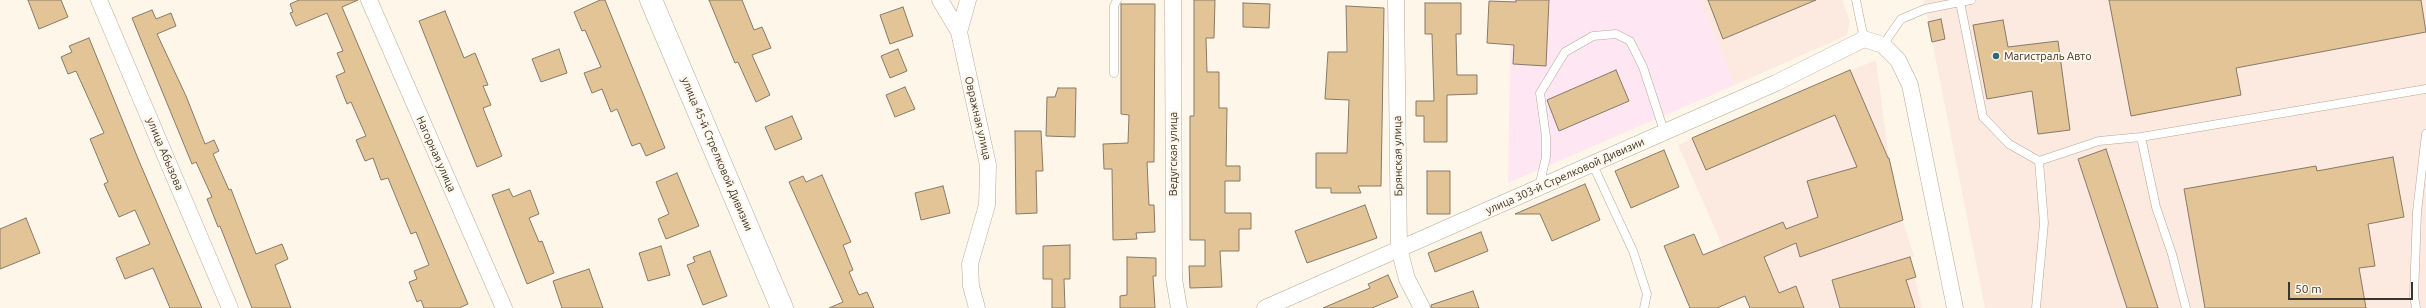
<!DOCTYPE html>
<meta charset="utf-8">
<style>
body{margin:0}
#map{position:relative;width:2426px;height:308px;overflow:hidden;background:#fff6ea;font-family:Ubuntu,sans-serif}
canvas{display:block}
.scale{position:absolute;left:2288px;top:282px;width:125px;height:18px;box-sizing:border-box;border:2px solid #3a352d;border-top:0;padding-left:5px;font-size:12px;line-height:14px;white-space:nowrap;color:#3a352d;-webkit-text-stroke:3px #fff6ea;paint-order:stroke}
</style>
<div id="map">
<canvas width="2426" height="308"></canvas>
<div class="scale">50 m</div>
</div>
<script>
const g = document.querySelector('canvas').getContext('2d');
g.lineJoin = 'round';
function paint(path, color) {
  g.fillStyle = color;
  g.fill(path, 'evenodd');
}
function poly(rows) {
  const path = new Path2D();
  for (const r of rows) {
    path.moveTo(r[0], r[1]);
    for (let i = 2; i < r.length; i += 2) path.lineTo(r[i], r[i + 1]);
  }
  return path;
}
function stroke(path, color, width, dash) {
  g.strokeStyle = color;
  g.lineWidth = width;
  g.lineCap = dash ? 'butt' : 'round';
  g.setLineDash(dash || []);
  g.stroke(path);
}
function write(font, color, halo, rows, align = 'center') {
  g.font = font + ' Ubuntu,sans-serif';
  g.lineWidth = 4;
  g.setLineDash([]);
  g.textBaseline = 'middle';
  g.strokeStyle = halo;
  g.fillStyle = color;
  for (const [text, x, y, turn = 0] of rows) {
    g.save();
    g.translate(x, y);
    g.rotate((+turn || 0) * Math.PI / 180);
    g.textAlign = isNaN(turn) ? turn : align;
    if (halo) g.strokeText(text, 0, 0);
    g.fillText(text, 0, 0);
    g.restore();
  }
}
paint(poly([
 [1511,0,1701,0,1735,85,1508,183]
]), '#fee6f2');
paint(poly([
 [1701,0,1842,0,1850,21,1847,35,1735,85],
 [1924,0,2426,0,2426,308,1985,308],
 [1876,60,1889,158,1895,177,1893,178,1904,225,1914,256,1910,257,1922,308,1750,308,1678,145]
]), '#fce9e0');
const building = poly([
 [28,0,61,0,68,17,39,29,28,0],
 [299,0,358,0,342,7,468,304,459,308,424,308,421,300,417,302,409,282,417,279,414,271,429,265,416,232,411,234,388,178,381,180,373,158,365,161,356,140,366,136,351,102,347,104,336,76,345,72,337,53,343,51,327,13,296,26,290,13,293,12,290,4,299,0],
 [600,0,605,0,665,148,646,156,640,143,632,146,617,109,611,112,602,89,592,93,584,73,601,67,585,30,582,31,574,12,600,0],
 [709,0,742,0,754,30,762,27,771,48,752,55,770,95,756,102,738,62,735,63,709,0],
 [1194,0,1215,0,1214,38,1206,38,1207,72,1219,72,1219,108,1227,108,1226,166,1240,166,1240,181,1225,181,1225,213,1251,213,1251,229,1239,229,1239,251,1220,251,1222,287,1190,288,1189,266,1205,266,1205,240,1190,240,1190,116,1194,116,1194,0],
 [1516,0,1549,0,1546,66,1513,64,1514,45,1487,43,1489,1,1516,2,1516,0],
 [1708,0,1816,0,1723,39,1708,0],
 [2109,0,2421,0,2426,32,2236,68,2241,95,2131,116,2109,0],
 [1243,3,1270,4,1269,28,1243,27,1243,3],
 [1425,3,1461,3,1461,34,1456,34,1457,75,1477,75,1477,94,1447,95,1447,142,1424,142,1424,116,1416,116,1416,101,1434,101,1432,34,1425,34,1425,3],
 [1121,4,1155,4,1154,162,1147,162,1149,205,1154,205,1155,232,1136,233,1137,239,1113,240,1112,169,1104,169,1103,144,1128,143,1129,115,1121,114,1121,4],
 [1346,6,1384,8,1381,186,1358,186,1361,193,1331,193,1331,188,1316,188,1316,153,1347,153,1349,100,1325,99,1328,52,1347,52,1346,6],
 [903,7,913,36,890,44,880,15,903,7],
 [152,10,156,19,171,13,176,26,157,34,186,96,205,144,214,140,219,151,213,154,229,190,231,189,256,254,282,244,288,259,275,265,291,308,252,308,220,226,218,227,207,199,212,197,196,162,192,164,132,18,152,10],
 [445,11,464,58,475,53,488,85,483,86,491,105,483,108,502,156,477,167,419,21,445,11],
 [1941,19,1945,39,1932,42,1928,22,1941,19],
 [2003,20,2008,47,2058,41,2070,130,2038,134,2032,91,1987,99,1973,25,2003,20],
 [89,38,139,161,202,308,170,308,153,268,125,279,116,258,150,244,135,210,119,217,104,184,108,182,90,139,104,133,76,71,68,74,61,57,72,52,69,46,89,38],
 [559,49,567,73,541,82,532,59,559,49],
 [898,49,907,71,890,78,881,56,898,49],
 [1616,70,1629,101,1559,131,1547,100,1616,70],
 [1850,70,1888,158,1889,158,1903,220,1800,257,1796,243,1764,257,1779,293,1796,286,1804,308,1750,308,1745,296,1717,308,1690,308,1664,246,1694,234,1703,255,1783,222,1786,229,1818,217,1807,181,1857,167,1835,115,1706,170,1692,138,1850,70],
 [905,87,915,109,895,117,886,95,905,87],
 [1058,88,1076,88,1075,137,1046,136,1047,97,1055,97,1058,88],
 [792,116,802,139,775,150,765,127,792,116],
 [1015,131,1041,131,1043,171,1036,171,1037,213,1016,214,1015,131],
 [2106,149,2158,308,2127,308,2078,159,2106,149],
 [1664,150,1679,187,1631,208,1615,171,1664,150],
 [2393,157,2404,217,2368,224,2375,266,2359,268,2366,308,2205,308,2184,189,2316,166,2317,171,2393,157],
 [1427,171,1450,171,1450,214,1427,214,1427,171],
 [677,173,699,226,666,239,658,219,669,214,656,182,677,173],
 [822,175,851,242,843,245,853,270,849,272,859,295,867,292,874,308,829,308,843,302,789,182,803,176,806,182,822,175],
 [1585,184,1600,220,1552,241,1540,214,1515,214,1585,184],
 [943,186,950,213,921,220,915,193,943,186],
 [509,189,513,197,530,190,539,214,529,218,539,242,542,241,554,273,527,284,492,195,509,189],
 [1365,205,1377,238,1307,263,1295,231,1365,205],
 [26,218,40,253,0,269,0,229,26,218],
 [1481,232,1488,251,1435,272,1428,253,1481,232],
 [1070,245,1070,279,1064,279,1065,308,1052,308,1052,279,1043,279,1043,246,1070,245],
 [661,246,670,275,648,281,639,253,661,246],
 [710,251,727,296,703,305,687,265,695,262,693,257,710,251],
 [1127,257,1156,258,1156,276,1153,276,1155,308,1120,308,1120,296,1127,295,1127,257],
 [1910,257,1916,277,1906,280,1915,308,1840,308,1832,280,1910,257],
 [589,269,603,308,562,308,553,281,589,269],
 [1388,275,1398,297,1372,308,1323,308,1370,288,1368,284,1388,275],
 [1473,291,1479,308,1431,308,1431,305,1473,291]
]);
paint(building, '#e2c496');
stroke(building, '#877a68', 1);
const lane = poly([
 [1856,0,1864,39],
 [1971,0,1960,2,1983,117,2009,144,2039,161,2099,141,2141,137,2426,89],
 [1883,45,1901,19,1925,9,1960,2],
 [1114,73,1114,6,1117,0],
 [2141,137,2156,207,2172,254,2186,308],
 [1592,163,1633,251,1647,294,1644,308],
 [1539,187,1546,157,1546,137,1540,93,1565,52,1593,36,1616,34,1630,41,1643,67,1664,131],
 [2036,308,2044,223,2039,161],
 [2416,308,2414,296,2417,212,2426,134]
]);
const street = poly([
 [99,0,230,308],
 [369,0,504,308],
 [940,0,959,32],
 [968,0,959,32,988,165,987,205,970,264,971,286,977,308],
 [1173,0,1174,279,1179,308],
 [1396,0,1399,248,1407,279,1422,308],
 [1265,308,1776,83,1864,39,1883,45,1898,60,1910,85,1955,308]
]);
const secondary = poly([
 [651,0,782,308]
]);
stroke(lane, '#b6a995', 9);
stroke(street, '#b6a995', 17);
stroke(secondary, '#b6a995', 23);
stroke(lane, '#fff', 8);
stroke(street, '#fff', 16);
stroke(secondary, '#fff', 22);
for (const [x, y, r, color] of [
 [1996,56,4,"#2d667f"]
]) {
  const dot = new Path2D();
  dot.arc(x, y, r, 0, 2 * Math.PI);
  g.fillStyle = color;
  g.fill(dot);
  stroke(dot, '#fff6ea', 1.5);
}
write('11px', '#3a352d', '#fff6ea', [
 ["Магистраль Авто",2004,56]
], 'left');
write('11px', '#3a352d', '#fff6ea', [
 ["Овражная улица",978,118,77],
 ["улица Абызова",165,154,67],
 ["Нагорная улица",436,154,66],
 ["улица 45-й Стрелковой Дивизии",717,154,67],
 ["Ведугская улица",1173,154,-90],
 ["Брянская улица",1398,156,-91],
 ["улица 303-й Стрелковой Дивизии",1565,176,-24]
]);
</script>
